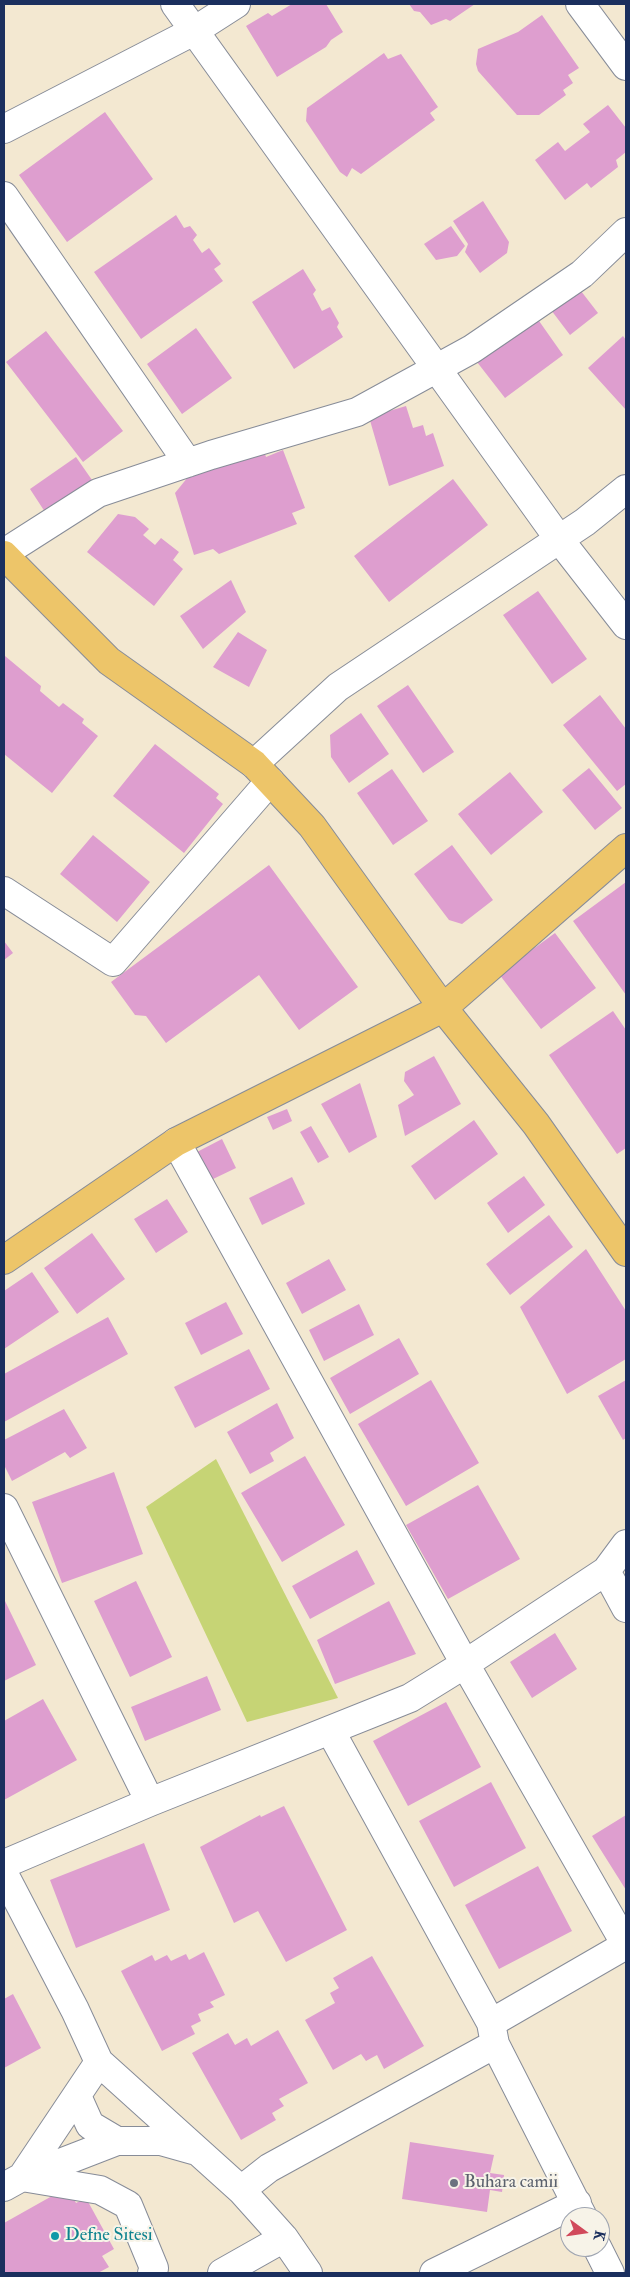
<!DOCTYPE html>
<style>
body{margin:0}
#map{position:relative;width:630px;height:2277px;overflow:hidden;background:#f3e8d1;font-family:"IM FELL Double Pica",serif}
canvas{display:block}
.frame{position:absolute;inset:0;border:5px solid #1b2f5e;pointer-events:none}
.north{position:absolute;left:560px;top:2207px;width:50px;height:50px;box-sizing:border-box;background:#f7f3e8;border:1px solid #9fa5b1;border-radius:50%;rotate:104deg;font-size:14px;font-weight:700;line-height:20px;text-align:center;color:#1b2f5e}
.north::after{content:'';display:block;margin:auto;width:18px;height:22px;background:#d1495b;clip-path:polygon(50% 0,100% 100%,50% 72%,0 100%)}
</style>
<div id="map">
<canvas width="630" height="2277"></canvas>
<div class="frame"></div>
<div class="north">K</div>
</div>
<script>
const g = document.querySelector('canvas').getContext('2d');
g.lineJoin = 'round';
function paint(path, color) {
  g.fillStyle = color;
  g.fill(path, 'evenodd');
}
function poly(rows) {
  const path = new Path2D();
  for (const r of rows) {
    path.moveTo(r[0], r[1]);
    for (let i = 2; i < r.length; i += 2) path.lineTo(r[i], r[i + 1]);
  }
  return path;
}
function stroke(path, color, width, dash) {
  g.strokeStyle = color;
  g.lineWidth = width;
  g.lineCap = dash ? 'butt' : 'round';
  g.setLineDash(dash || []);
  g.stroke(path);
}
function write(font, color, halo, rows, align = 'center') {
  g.font = font + ' "IM FELL Double Pica",serif';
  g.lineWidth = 4;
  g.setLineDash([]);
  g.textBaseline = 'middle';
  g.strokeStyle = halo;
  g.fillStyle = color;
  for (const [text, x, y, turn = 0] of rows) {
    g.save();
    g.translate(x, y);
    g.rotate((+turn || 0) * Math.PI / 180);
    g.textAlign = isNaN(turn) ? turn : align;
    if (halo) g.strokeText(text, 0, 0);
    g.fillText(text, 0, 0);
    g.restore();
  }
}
paint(poly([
 [216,1459,338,1698,247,1722,146,1507]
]), '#c6d475');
paint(poly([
 [292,4,326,4,343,32,331,40,326,47,277,77,246,26,268,13,272,16],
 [409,4,475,4,450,21,446,19,431,25,420,12,414,11],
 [542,15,579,68,568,75,573,83,563,90,566,95,539,115,517,115,478,71,476,64,478,49,518,32],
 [384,53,388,59,401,54,438,107,430,113,435,120,361,174,352,168,347,177,340,172,306,121,307,108],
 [608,105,626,128,626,152,616,160,618,167,591,188,587,183,565,200,535,160,558,142,565,151,590,132,583,124],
 [105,112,153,179,67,242,19,175],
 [483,201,509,242,507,253,480,273,465,252,468,244,453,221],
 [176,215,184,228,190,226,197,235,193,240,202,253,209,248,221,264,214,269,223,281,141,339,94,272],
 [451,226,465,246,457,256,436,260,424,244],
 [303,269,316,290,313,294,322,311,330,307,339,323,337,327,343,337,294,369,252,302],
 [574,282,598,313,570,335,545,302],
 [532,311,563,355,505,398,470,353],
 [196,328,232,378,182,414,147,364],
 [46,331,123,431,83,462,6,362],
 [623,336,626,340,626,410,588,368],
 [406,406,413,428,423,425,426,436,433,433,444,466,389,486,369,417],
 [263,448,266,457,283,450,305,508,292,513,297,524,219,554,213,549,194,555,175,493,188,477],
 [76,457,92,480,45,512,30,489],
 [453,479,488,525,389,602,354,556],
 [118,514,135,517,149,529,143,535,155,545,161,538,179,552,173,560,183,569,154,606,87,552],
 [231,580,246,612,203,649,180,616],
 [538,591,587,659,552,684,503,615],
 [238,632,267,650,249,687,213,667],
 [5,656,41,686,40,691,59,707,63,703,84,719,82,723,98,736,52,793,4,754],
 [408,685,454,752,423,773,377,706],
 [600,695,626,729,626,784,617,791,563,725],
 [361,713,389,754,349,783,331,757,330,735],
 [155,744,219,794,216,798,223,804,184,853,113,796],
 [589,768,622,808,595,830,562,790],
 [392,769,428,821,393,845,357,793],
 [510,772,543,812,491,855,458,814],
 [93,835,150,882,117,922,60,874],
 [452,845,493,900,462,924,449,920,414,874],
 [269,865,358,987,299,1030,259,975,166,1043,146,1016,135,1015,111,982],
 [626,882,626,995,573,921],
 [555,933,596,988,541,1029,499,974],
 [4,941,13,953,4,960],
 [613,1011,626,1030,626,1148,617,1154,549,1055],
 [434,1056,461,1104,405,1136,398,1105,414,1095,404,1081,405,1072],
 [360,1083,377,1137,349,1153,321,1104],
 [287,1109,292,1121,273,1130,267,1117],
 [474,1120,498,1154,435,1200,411,1166],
 [311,1126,329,1157,318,1163,300,1132],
 [222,1139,236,1168,211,1180,197,1152],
 [524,1176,545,1205,508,1233,487,1203],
 [292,1177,305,1204,262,1225,249,1198],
 [167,1199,188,1232,156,1253,134,1219],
 [549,1215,573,1247,510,1295,486,1264],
 [92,1233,125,1279,77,1314,44,1268],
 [586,1249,626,1311,626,1359,567,1394,520,1307],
 [329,1259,346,1290,302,1314,286,1283],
 [32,1272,59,1312,4,1349,4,1291],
 [226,1302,243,1334,201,1355,185,1323],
 [359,1304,374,1335,324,1361,309,1330],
 [108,1317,128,1354,4,1422,4,1374],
 [399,1338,419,1374,350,1414,330,1378],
 [249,1349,270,1389,195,1428,174,1387],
 [431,1380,479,1463,406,1506,358,1424],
 [626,1380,626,1438,623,1440,598,1396],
 [277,1403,294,1438,270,1453,274,1461,250,1474,227,1432],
 [64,1409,87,1448,70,1458,65,1452,12,1481,4,1465,4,1440],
 [305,1456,345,1525,282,1562,241,1493],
 [114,1472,143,1554,62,1583,32,1502],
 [478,1485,520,1559,448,1599,406,1525],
 [357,1550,375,1584,310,1619,292,1586],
 [136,1581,172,1657,130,1677,94,1601],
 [5,1601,36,1665,4,1681,4,1602],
 [389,1601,416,1654,335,1684,317,1640],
 [555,1633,577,1669,532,1698,510,1662],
 [207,1676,221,1710,145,1741,131,1707],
 [43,1699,77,1760,4,1800,4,1721],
 [446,1702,481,1767,408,1806,373,1741],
 [491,1782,526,1848,454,1887,419,1821],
 [284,1806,347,1930,286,1962,258,1911,234,1923,200,1847,260,1815,261,1817],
 [626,1815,626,1890,592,1836],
 [144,1843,170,1910,76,1948,50,1880],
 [538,1866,572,1931,499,1969,465,1905],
 [204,1952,225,1995,210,2002,214,2007,198,2014,201,2021,191,2026,195,2034,162,2051,121,1971,152,1955,155,1961,167,1955,171,1961,186,1954,189,1960],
 [372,1956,424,2046,384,2069,377,2055,366,2061,361,2054,333,2070,305,2020,335,2003,330,1993,339,1988,333,1978],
 [13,1994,41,2048,4,2068,4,1999],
 [278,2030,308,2083,279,2099,284,2106,272,2113,276,2120,241,2140,192,2053,228,2033,235,2045,247,2038,251,2046],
 [410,2142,494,2155,490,2173,504,2175,502,2192,490,2190,487,2212,402,2199],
 [68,2187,76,2203,86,2198,114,2249,102,2256,109,2267,98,2273,4,2273,4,2223]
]), '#de9ecf');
const minor = poly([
 [175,4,559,539,626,625],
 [580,4,626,66],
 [4,129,194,31,236,4],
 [4,196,188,463],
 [4,553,98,493,211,455,357,412,472,349,582,274,626,232],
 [254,764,338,687,585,522,626,489],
 [4,891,113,962,270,781],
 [176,1142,465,1664,626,1945],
 [4,1508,150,1802],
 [606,1571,626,1608],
 [330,1730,491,2023,495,2044,583,2217],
 [4,1864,150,1802,410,1698,465,1664,606,1571,626,1544],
 [4,1874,75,2010,99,2062,241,2190,284,2238,308,2273],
 [491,2023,626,1945],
 [77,2096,90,2125,117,2141],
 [22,2177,100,2190,128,2205,154,2268,152,2273],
 [24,2177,117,2141,161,2141,193,2150],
 [4,2187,22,2177,99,2062],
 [241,2190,269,2168,495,2044],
 [597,2247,610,2273],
 [222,2273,284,2238],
 [434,2273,577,2203]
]);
const major = poly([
 [4,555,109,661,254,764,312,826,443,1008,536,1124,626,1252],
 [4,1260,176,1142,443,1008,626,848]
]);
stroke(minor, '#878c98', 30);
stroke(major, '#878c98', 30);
stroke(minor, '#fff', 28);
stroke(major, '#edc569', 28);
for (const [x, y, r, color] of [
 [454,2183,5,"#6b7280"],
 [55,2236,5,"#0f9aa8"]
]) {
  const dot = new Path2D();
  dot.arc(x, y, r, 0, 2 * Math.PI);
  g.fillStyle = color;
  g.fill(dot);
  stroke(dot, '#f7f3e8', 2);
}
write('18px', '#5b616d', '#f7f3e8', [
 ["Buhara camii",464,2183]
], 'left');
write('18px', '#0d838f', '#f7f3e8', [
 ["Defne Sitesi",65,2236]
], 'left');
</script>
